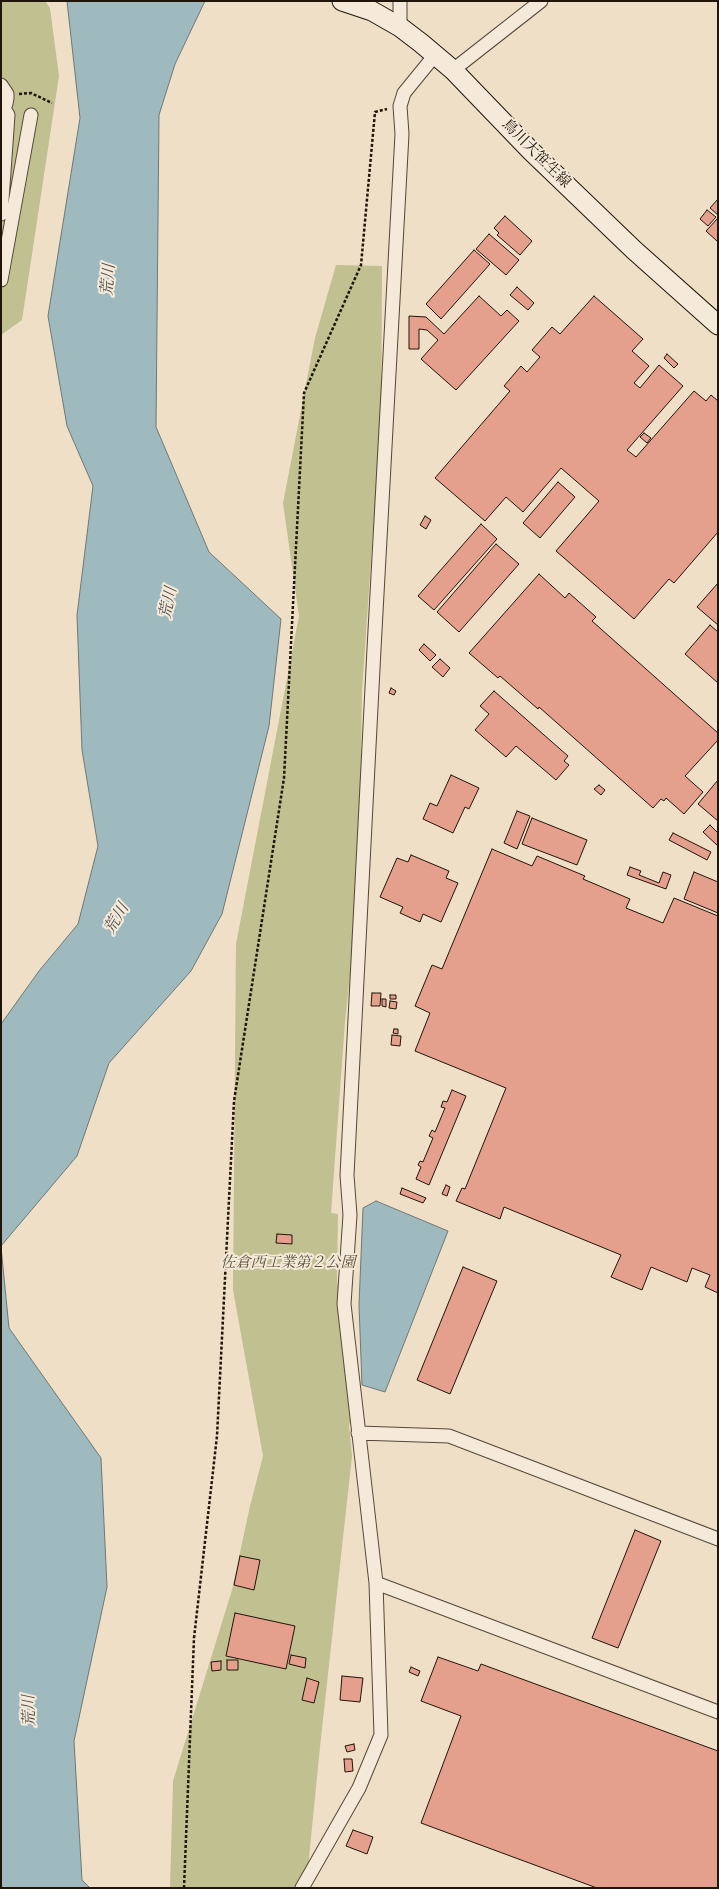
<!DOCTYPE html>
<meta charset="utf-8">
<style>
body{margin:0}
#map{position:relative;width:719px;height:1889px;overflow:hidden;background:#efdfc6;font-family:"Gentium Book Plus",serif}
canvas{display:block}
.frame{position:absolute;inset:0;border:2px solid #211409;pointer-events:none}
</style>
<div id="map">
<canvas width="719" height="1889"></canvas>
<div class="frame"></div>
</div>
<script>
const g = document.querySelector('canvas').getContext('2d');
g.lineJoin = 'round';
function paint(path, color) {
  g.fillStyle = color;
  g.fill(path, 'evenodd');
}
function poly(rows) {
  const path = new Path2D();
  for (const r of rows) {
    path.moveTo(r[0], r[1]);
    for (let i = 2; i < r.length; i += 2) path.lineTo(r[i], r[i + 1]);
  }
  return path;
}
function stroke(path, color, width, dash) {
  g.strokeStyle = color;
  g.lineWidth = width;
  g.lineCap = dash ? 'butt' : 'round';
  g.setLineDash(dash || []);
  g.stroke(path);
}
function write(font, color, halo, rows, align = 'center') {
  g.font = font + ' "Gentium Book Plus","Noto Serif JP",serif';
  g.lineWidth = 4;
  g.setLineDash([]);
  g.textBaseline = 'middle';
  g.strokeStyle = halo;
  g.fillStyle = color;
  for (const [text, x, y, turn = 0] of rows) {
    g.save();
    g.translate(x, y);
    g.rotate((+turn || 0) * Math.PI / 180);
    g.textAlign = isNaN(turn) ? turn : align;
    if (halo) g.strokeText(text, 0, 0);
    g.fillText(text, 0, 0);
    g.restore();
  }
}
paint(poly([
 [1,1,45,1,50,8,59,76,22,320,1,335],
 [336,265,382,266,381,445,374,517,362,691,359,889,345,1022,331,1213,338,1214,337,1279,355,1410,349,1425,352,1456,320,1747,306,1888,170,1888,173,1781,232,1590,250,1506,263,1456,233,1290,236,944,299,616,283,503,315,338]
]), '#c0c090');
const water = poly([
 [67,1,205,1,175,64,159,115,156,427,209,552,281,619,269,726,222,914,191,971,109,1063,77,1156,1,1246,1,1024,39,971,78,924,98,846,82,750,77,615,93,486,67,426,48,316,80,118,67,1],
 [376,1201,448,1231,385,1392,362,1385,359,1305,363,1208,376,1201],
 [1,1247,9,1328,101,1458,107,1587,74,1741,82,1880,90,1888,1,1888,1,1247]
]);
paint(water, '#9fbabf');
stroke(water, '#6d7876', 1);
const building = poly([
 [718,199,718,215,710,208,718,199],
 [707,210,716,217,708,226,700,219,707,210],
 [505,216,532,241,520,255,497,235,499,233,494,228,505,216],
 [718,218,718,242,706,231,718,218],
 [489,234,519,260,506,275,476,249,489,234],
 [474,250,490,264,441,319,426,304,474,250],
 [517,287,534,303,528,310,510,295,517,287],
 [479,296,501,316,507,310,519,321,456,390,421,359,438,340,427,330,419,329,419,349,409,349,409,316,426,317,444,334,479,296],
 [594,296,643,339,632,351,649,366,634,383,640,388,659,365,683,386,627,450,636,457,694,391,706,401,711,395,718,401,718,532,674,583,669,579,634,619,556,551,599,501,561,468,523,512,506,497,485,521,435,478,510,391,504,386,521,366,527,372,540,357,532,350,552,327,560,334,594,296],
 [667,354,678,364,674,368,664,358,667,354],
 [644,433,651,438,647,443,640,437,644,433],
 [558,482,575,497,540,538,523,523,558,482],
 [425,516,431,520,426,529,420,525,425,516],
 [481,524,497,539,434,610,418,596,481,524],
 [496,544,519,564,459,632,437,612,496,544],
 [539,574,565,598,569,593,596,617,592,621,718,733,718,740,685,776,703,792,684,814,666,798,664,801,661,799,653,808,539,707,538,709,500,676,498,678,469,653,539,574],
 [718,583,718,625,697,607,718,583],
 [710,625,718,632,718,683,685,654,710,625],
 [424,644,436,655,430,661,419,650,424,644],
 [440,659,450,668,443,677,432,667,440,659],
 [391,688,396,691,394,695,389,693,391,688],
 [494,691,568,756,564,761,569,765,556,780,516,746,506,757,475,730,489,714,480,706,494,691],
 [451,775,479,788,469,809,465,807,453,833,423,819,430,803,437,806,451,775],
 [718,780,718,821,698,804,718,780],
 [599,785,605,790,601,795,594,789,599,785],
 [517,811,530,816,517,849,504,843,517,811],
 [532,818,587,840,577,865,522,844,532,818],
 [710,825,718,833,718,846,703,832,710,825],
 [673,833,711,852,707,860,669,840,673,833],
 [492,849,532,866,537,856,585,876,583,879,630,899,626,908,663,923,674,898,718,916,718,1293,705,1287,710,1275,692,1268,687,1282,651,1267,642,1290,611,1277,621,1255,504,1207,500,1219,456,1201,462,1188,465,1189,506,1088,415,1051,430,1013,415,1006,432,965,442,969,492,849],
 [411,855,449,871,446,878,458,883,441,922,423,914,420,922,400,913,403,907,380,897,397,858,408,862,411,855],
 [630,867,641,871,639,875,659,883,663,872,671,875,666,889,627,875,630,867],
 [694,872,718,882,718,913,684,899,694,872],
 [372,993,381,993,380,1006,371,1006,372,993],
 [390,995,396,995,396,999,390,999,390,995],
 [382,999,386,999,386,1007,382,1006,382,999],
 [390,1001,397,1002,396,1009,389,1008,390,1001],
 [394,1029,398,1029,398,1034,393,1033,394,1029],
 [392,1035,401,1036,400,1046,391,1045,392,1035],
 [452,1090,466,1096,429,1185,416,1179,421,1167,418,1165,420,1161,423,1162,433,1138,429,1136,432,1130,435,1132,445,1108,441,1107,443,1101,447,1102,452,1090],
 [446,1185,450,1187,447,1196,442,1194,446,1185],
 [402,1188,426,1198,423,1203,400,1194,402,1188],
 [277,1234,292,1235,292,1244,276,1243,277,1234],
 [463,1267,497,1281,450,1394,417,1380,463,1267],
 [635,1530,661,1541,618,1648,592,1638,635,1530],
 [240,1556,260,1560,254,1590,234,1585,240,1556],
 [235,1613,295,1626,286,1669,226,1656,235,1613],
 [291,1655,306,1658,305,1668,289,1664,291,1655],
 [438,1657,478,1671,481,1664,718,1751,718,1888,597,1888,421,1823,461,1716,421,1701,438,1657],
 [227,1660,238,1660,238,1670,227,1670,227,1660],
 [221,1661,221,1670,212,1671,211,1662,221,1661],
 [411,1667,420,1671,418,1676,409,1672,411,1667],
 [342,1676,363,1678,360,1702,340,1700,342,1676],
 [307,1678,319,1682,314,1703,302,1700,307,1678],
 [354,1744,355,1750,347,1752,345,1746,354,1744],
 [344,1759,352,1759,353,1771,345,1772,344,1759],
 [353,1830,373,1837,367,1854,346,1846,353,1830]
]);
paint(building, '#e59f8d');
stroke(building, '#211409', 1);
const street = poly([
 [400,1,400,27],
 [453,70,541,1],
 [1,85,7,94,7,98,6,104,1,109],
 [1,214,8,115,3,107],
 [1,280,31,115],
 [358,1433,449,1436,718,1539],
 [376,1583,718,1712],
 [302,1888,359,1788,381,1735,376,1583,344,1304,350,1215,347,1175,374,649,402,134,400,106,404,93,435,55]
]);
const secondary = poly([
 [342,1,372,11,400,27,421,43,453,70,531,151,634,250,718,325]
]);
stroke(street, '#544738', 15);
stroke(secondary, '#211409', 21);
stroke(poly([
 [19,94,31,93,52,103],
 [184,1888,194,1638,217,1436,234,1101,284,778,304,393,361,265,375,112,387,109]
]), '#211409', 2.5, [3, 2]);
stroke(street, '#f5eada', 13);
stroke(secondary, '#f5eada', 19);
write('15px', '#211409', '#f5eada', [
 ["鳥川大笹生線",536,154,45]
]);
write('italic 15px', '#595038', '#f5eada', [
 ["佐倉西工業第２公園",288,1263]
]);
write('italic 16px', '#4d4e49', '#f5eada', [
 ["荒川",109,280,-86],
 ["荒川",169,603,-79],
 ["荒川",117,919,-59],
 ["荒川",30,1711,-92]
]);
</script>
